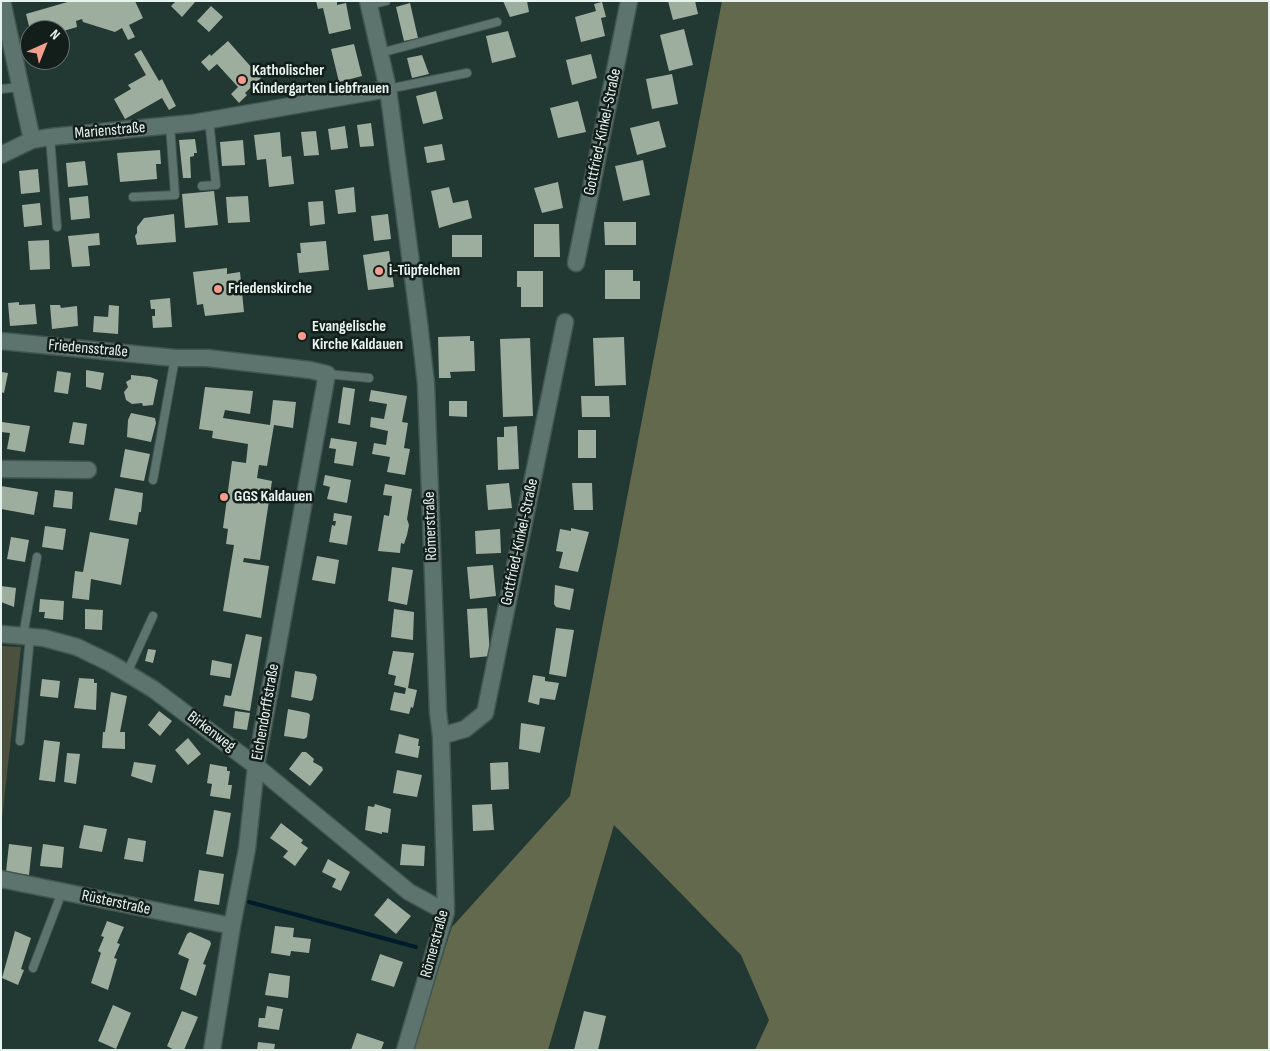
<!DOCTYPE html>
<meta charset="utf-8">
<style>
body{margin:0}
#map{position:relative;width:1270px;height:1051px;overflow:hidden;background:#223832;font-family:"Sofia Sans Condensed",sans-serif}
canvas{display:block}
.frame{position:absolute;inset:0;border:2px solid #e6f3ef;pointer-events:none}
.north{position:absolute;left:20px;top:20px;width:50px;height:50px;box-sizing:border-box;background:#131d1a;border:1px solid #67736f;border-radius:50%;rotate:44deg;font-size:14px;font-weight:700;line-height:20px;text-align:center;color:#e6f3ef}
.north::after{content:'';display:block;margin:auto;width:18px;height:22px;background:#f49d8c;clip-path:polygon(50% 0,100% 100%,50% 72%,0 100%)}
</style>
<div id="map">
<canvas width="1270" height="1051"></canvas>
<div class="frame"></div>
<div class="north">N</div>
</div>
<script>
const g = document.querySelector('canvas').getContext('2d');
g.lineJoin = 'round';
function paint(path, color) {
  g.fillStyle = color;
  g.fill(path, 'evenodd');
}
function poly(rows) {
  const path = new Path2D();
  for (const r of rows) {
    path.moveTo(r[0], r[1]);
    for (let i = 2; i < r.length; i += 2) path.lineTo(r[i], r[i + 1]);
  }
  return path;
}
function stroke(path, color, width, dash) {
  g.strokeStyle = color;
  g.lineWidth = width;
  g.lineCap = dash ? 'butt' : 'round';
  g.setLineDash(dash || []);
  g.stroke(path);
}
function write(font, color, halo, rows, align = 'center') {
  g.font = font + ' "Sofia Sans Condensed",sans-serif';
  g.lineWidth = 5;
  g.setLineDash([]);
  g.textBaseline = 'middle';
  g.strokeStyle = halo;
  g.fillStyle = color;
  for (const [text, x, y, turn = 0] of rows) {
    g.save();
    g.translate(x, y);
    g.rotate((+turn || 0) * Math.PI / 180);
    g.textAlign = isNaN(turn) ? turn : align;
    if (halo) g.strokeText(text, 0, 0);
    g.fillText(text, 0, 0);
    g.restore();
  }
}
paint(poly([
 [1,646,21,647,1,828]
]), '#4c503e');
paint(poly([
 [722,1,1269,1,1269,1050,755,1050,769,1020,741,955,614,825,548,1050,412,1050,452,927,570,796]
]), '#62694c');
stroke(poly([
 [249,902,416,947]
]), '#001b29', 4);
paint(poly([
 [71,1,135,1,143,18,129,25,135,37,128,40,122,28,115,32,83,22,82,19,76,21,77,27,60,32,57,25,30,30,26,14],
 [176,1,196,1,182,17,171,6],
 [316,1,337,1,337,5,346,3,351,29,329,34,323,8,318,9],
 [503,1,527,1,529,12,510,17],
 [668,1,695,1,698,14,673,20],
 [602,2,606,17,601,18,605,36,581,42,575,17,596,11,594,4],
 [410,3,418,38,404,41,396,7],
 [211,6,223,17,209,32,197,21],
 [684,29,693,65,669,71,660,35],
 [508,31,516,57,492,63,486,36],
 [228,41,261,78,245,93,247,95,239,103,231,94,238,87,217,64,209,71,201,62,210,54,211,56],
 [354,44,362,76,339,82,331,49],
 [141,50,159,81,162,79,176,106,169,110,162,98,125,119,114,99,131,89,128,85,146,75,134,54],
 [591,54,597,78,572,85,566,60],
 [422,55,429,74,412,78,407,58],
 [672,74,678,104,652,109,646,79],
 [436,91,443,119,423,124,416,96],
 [578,101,586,132,558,138,550,108],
 [659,121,666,147,637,155,630,128],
 [371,123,374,146,360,147,357,125],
 [345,126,348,148,331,150,328,129],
 [316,131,319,155,304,156,301,132],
 [280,132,282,157,291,156,294,184,269,187,266,159,257,160,254,135],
 [195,139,197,153,194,153,194,156,190,157,191,178,183,178,179,140],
 [243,140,245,165,222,166,220,142],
 [442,144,445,160,427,163,424,147],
 [160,150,161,164,156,164,157,179,120,182,117,153],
 [643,160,650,195,623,201,615,166],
 [85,161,88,185,68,187,66,163],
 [38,169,40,192,21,194,19,171],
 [558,182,563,208,542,213,534,188],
 [354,187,356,212,338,214,335,190],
 [449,187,453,203,468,200,472,218,439,228,431,191],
 [214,191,218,225,185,228,182,194],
 [88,196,90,218,71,220,69,198],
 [248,196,250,222,228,223,226,197],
 [323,201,325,224,310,226,308,202],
 [40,203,42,225,24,227,22,205],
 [174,214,176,242,137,245,135,236,137,233,137,227,144,218],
 [388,214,391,239,374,241,371,216],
 [604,222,636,222,636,245,605,245],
 [534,224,559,224,560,257,534,257],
 [99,233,100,245,88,246,90,266,72,267,68,236],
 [452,235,482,235,482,257,452,257],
 [49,240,50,269,30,270,28,241],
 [326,241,329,270,299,273,297,253,301,253,300,243],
 [389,251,394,287,368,290,363,255],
 [227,268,227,274,240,272,244,312,205,316,203,304,197,305,193,272],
 [605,270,633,270,633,281,640,281,640,299,605,299],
 [517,271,543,271,543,307,521,307,521,287,517,287],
 [170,298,172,327,153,328,152,316,155,316,155,309,151,309,150,300],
 [19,302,19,305,35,304,37,324,10,326,8,303],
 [50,305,60,305,61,308,77,306,78,326,52,329],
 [109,305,119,306,118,334,93,332,94,316,108,317],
 [470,336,470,341,474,341,475,371,450,372,451,378,439,378,438,337],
 [624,337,626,385,595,386,593,338],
 [530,338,533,416,503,417,500,339],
 [86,370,104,373,101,390,86,387],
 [57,371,71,373,68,394,54,392],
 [1,372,8,373,4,393,1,392],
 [131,375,150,377,158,380,153,405,143,406,142,403,132,404,126,400,124,392,128,387,126,382,131,379],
 [205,387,253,391,250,414,225,410,223,418,270,425,273,400,296,402,293,428,274,425,267,466,259,465,257,478,272,481,260,560,244,558,243,562,269,566,261,618,223,611,234,545,226,544,228,529,223,528,232,461,246,463,248,444,212,438,213,431,199,429],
 [343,387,355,389,350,425,338,423],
 [371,390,407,396,402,422,408,423,404,448,410,449,405,475,387,472,390,457,372,454,374,443,386,445,388,431,370,427,371,417,384,419,387,404,369,401],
 [581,396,609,396,610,417,582,417],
 [449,401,467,401,467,417,449,416],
 [131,413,155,418,156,423,151,442,127,437,128,420],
 [2,422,30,426,25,452,7,449,10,433,1,432],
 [73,422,87,424,84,445,69,443],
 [517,426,519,469,498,470,497,437,504,437,504,427],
 [578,430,596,430,596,458,578,458],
 [331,438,357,442,353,466,334,463,336,449,329,448],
 [125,449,150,454,144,481,120,477],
 [325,475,351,480,347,503,327,499,330,487,323,485],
 [509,483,512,508,488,510,486,485],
 [572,483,592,483,593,510,574,510],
 [385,484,412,489,407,519,409,525,407,535,404,544,401,543,400,553,378,551,384,515,389,516,392,496,383,495],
 [1,486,38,492,34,515,1,509],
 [115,488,143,493,141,512,139,512,137,525,109,520],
 [55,490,73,492,72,509,53,507],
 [334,513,352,516,347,545,329,542,332,525,335,526,336,521,333,521],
 [45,526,66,529,63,550,42,547],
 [571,528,589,532,578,572,559,568,563,552,556,551,560,529,571,531],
 [500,529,501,553,476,554,475,531],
 [90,532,129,539,121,585,91,579,89,600,72,598,75,571,83,572],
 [11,537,29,540,25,562,7,559],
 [317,556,339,560,335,584,312,580],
 [493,565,496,596,470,599,467,567],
 [392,567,413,570,407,605,388,601],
 [555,585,574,589,570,610,556,607,554,604],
 [1,586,16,588,14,607,1,602],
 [40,599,64,601,63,620,44,618,45,612,39,612],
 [487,608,490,656,470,658,467,609],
 [85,609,103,610,102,630,85,629],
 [394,609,414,612,413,640,391,637],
 [556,628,574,630,566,677,549,674],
 [246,634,262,637,250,711,223,706,225,695,231,696],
 [148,649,156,650,153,663,145,661],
 [393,651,414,653,408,688,417,690,413,708,411,707,409,714,390,710,394,692,405,694,406,688,394,685,396,676,388,674],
 [212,660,232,664,230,678,210,675],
 [295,671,315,674,317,677,313,699,311,701,291,697],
 [533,675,545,677,545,681,559,683,555,700,540,698,539,705,528,702],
 [79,678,94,679,94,683,97,683,96,710,74,708],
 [42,679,60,681,58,698,40,696],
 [111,692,127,696,120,732,125,732,125,749,102,748,103,732,105,732],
 [288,709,308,713,310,715,307,737,304,739,284,736],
 [159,711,172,721,160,736,148,725],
 [235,711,250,713,247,730,233,728],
 [521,723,545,727,540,753,519,749],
 [399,734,419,739,418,746,420,746,418,758,395,753],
 [188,738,201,754,188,765,175,750],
 [44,740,60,742,55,782,39,780],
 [302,752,306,752,314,759,313,762,322,767,323,770,310,786,289,769],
 [67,753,80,754,76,784,64,782],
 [134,762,156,765,152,783,131,776],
 [508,762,509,789,491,790,490,763],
 [210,764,227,767,227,771,230,771,228,785,232,785,230,799,210,796,212,784,207,783],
 [397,770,422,775,417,797,393,793],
 [375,804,391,809,388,833,382,832,382,834,365,830,368,806,374,807],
 [492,804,494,830,473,831,472,805],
 [214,810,231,813,223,857,206,854],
 [281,823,303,840,301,843,308,848,295,866,283,857,288,851,270,838],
 [84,825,107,829,102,852,79,848],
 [128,838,146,841,143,862,124,859],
 [9,844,32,847,29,875,6,872],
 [43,844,64,847,62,868,40,866],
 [402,844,425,846,424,866,400,865],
 [328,859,350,872,341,891,332,887,336,879,322,872],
 [199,870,224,874,219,905,194,901],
 [388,898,411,916,396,934,374,915],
 [107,921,124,927,117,943,120,944,114,958,117,959,108,990,91,983,101,953,98,951,104,937,101,936],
 [275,926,294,928,293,937,311,939,309,953,291,951,290,956,271,953],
 [15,931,31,938,21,969,24,970,18,985,2,978],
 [190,932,210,941,211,944,203,964,206,965,196,996,180,989,189,959,178,954,187,934],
 [380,954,403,962,394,987,371,980],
 [269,973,290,976,288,998,265,995],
 [113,1005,131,1013,116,1049,98,1041],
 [267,1006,283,1009,279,1030,258,1027,259,1018,265,1018],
 [182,1011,198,1017,184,1050,174,1050,167,1046],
 [584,1011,606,1016,598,1050,574,1050],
 [357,1033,384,1042,381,1050,351,1050],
 [258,1042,275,1044,274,1050,257,1050]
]), '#9dae9e');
const service = poly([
 [369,5,386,1],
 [380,53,497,22],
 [1,89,20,87],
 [388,89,467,73],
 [50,137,57,227],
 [202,186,216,185,209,120],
 [133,197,175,195,170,125],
 [327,374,369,378],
 [153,480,175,358],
 [23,636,37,557],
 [127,673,153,616],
 [20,741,30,637],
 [33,968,62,892]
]);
const minor = poly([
 [2,1,32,140],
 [368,1,388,89,419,323,426,384,438,712,441,736,446,912,405,1050],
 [1,155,32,140,50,137,193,123,388,89],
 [576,263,629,1],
 [1,341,175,358,207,358,310,370,327,374,256,766,247,849,232,926,212,1050],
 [1,469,88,470],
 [1,634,44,638,77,647,110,663,153,689,256,766,409,892,446,912],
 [441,736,465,729,485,713,565,322],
 [1,879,232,926]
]);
stroke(service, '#425651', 10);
stroke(minor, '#425651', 19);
stroke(service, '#5c746d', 8);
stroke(minor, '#5c746d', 16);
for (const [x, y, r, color] of [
 [242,80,5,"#f49d8c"],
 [379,271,5,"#f49d8c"],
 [218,289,5,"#f49d8c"],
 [302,336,5,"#f49d8c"],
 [224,497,5,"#f49d8c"]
]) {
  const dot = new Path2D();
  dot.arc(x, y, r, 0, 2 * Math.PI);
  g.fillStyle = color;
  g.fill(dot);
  stroke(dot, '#131d1a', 2);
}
write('bold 16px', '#e6f3ef', '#131d1a', [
 ["Katholischer",252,71],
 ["Kindergarten Liebfrauen",252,89],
 ["i-Tüpfelchen",389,271],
 ["Friedenskirche",228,289],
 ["Evangelische",312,327],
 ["Kirche Kaldauen",312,345],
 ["GGS Kaldauen",234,497]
], 'left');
write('16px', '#e6f3ef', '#131d1a', [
 ["Marienstraße",110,131,-5],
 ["Gottfried-Kinkel-Straße",603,132,-78],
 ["Friedensstraße",88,349,5],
 ["Römerstraße",431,526,-92],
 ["Gottfried-Kinkel-Straße",520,542,-78],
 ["Eichendorffstraße",266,712,-80],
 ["Birkenweg",211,732,37],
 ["Rüsterstraße",116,903,12],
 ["Römerstraße",435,944,-75]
]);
</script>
